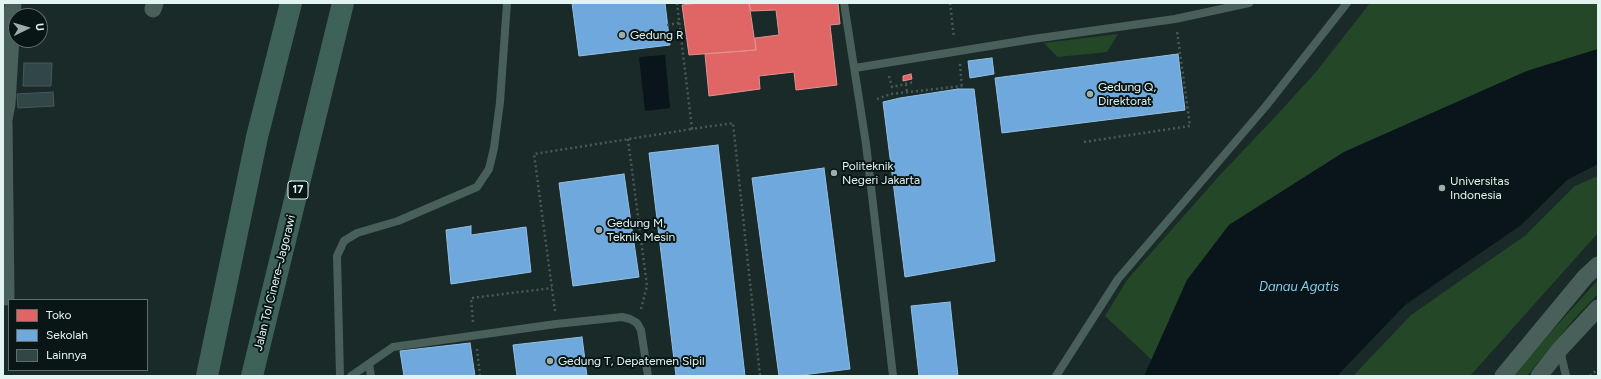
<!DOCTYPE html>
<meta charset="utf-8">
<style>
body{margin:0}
#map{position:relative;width:1601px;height:379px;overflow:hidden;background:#192a29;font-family:Figtree,sans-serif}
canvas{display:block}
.frame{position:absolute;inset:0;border:4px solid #e2f4f2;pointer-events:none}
.legend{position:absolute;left:8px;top:299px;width:140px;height:72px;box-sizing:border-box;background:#091615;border:1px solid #606f6d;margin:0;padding:5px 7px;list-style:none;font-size:12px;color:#e2f4f2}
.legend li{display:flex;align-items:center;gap:8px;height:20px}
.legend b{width:20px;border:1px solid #606f6d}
.north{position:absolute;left:8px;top:8px;width:40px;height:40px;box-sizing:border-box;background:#091615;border:1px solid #606f6d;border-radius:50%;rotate:85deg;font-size:11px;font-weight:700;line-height:16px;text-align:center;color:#e2f4f2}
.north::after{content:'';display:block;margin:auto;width:14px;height:18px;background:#9cadac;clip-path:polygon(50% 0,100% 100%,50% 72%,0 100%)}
</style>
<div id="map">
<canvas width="1601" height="379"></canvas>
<div class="frame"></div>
<ul class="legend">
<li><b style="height:11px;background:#e06666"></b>Toko</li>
<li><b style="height:11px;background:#6fa8dc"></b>Sekolah</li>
<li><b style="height:11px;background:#304649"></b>Lainnya</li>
</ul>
<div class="north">U</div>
</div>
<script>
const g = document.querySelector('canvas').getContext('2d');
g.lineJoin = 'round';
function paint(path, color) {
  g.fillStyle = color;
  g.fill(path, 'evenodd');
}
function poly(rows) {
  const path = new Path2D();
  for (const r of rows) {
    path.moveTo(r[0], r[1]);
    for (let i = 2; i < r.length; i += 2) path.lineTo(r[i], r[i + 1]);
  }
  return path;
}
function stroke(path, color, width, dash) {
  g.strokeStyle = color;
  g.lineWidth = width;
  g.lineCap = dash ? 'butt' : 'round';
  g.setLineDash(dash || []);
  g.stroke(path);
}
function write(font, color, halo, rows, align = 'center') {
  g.font = font + ' Figtree,sans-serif';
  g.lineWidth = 4;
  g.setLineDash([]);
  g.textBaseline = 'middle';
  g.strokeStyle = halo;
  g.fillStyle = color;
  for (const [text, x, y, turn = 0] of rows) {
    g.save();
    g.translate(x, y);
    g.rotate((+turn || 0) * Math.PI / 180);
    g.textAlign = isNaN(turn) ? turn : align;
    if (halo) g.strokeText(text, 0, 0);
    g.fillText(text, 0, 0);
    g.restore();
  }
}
paint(poly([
 [1370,3,1598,3,1598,49,1527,71,1344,152,1229,225,1187,280,1152,360,1105,316,1127,280,1220,175,1275,117,1316,72],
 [1118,34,1107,52,1058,57,1044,43],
 [1598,176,1598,233,1470,376,1353,376,1411,315,1526,235,1575,186],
 [1598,280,1598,294,1575,318,1527,376,1511,376]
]), '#244728');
paint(poly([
 [1598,49,1598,164,1567,180,1521,225,1405,305,1337,376,1144,376,1187,280,1229,225,1344,152,1527,71],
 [665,55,670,108,645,111,639,57]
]), '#09151b');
const shops = poly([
 [699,3,749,3,756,50,689,55,682,5,699,3],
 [749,3,838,3,840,24,830,25,837,85,796,90,794,72,759,76,760,89,709,96,705,54,756,50,755,38,779,35,776,10,751,11,749,3],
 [911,74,912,79,903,81,903,76,911,74]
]);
paint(shops, '#e06666');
stroke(shops, '#e19190', 1);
const schools = poly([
 [572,3,665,3,670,45,579,56,572,3],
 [1178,54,1185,110,1002,133,995,78,1178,54],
 [992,58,994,74,970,78,968,61,992,58],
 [958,89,974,89,995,261,905,277,883,102,900,98,958,89],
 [718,145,745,376,676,376,649,153,718,145],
 [824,168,850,369,794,376,779,376,752,178,824,168],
 [624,174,639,277,573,286,559,183,624,174],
 [471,226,471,235,526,227,531,272,451,284,446,230,471,226],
 [950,302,958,376,919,376,911,306,950,302],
 [582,337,587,376,517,376,513,345,582,337],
 [470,343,475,376,404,376,400,351,470,343]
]);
paint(schools, '#6fa8dc');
stroke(schools, '#92bfe3', 1);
const building = poly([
 [24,63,52,63,51,86,23,86,24,63],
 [53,92,54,106,18,108,17,94,53,92]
]);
paint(building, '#304649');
stroke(building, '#4a5859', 1);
stroke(poly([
 [677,3,692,129,733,123,760,376],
 [950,3,954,38],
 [667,25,679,23],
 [960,64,962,89],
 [889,76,892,87,914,82],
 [906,84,907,92],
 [877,99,891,94,962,86],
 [628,139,647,286,641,309],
 [1084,142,1190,126,1177,31],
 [555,311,534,154,692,129],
 [473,322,471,298,552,288],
 [477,349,480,376],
 [1590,376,1598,369]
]), '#495a56', 2.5, [2, 3]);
stroke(poly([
 [844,3,866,144,893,376],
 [855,68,1033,39,1175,19,1249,3],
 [1560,350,1566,376],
 [369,364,371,376],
 [340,376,337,256,344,241,357,233,398,221,477,187,489,169,494,148,500,102,507,3],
 [351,376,393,347,556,324,622,317,630,319,637,323,641,330,648,376],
 [1056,376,1118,279,1266,106,1347,3]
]), '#49605a', 8);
stroke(poly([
 [153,9,155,3],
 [4,123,6,297],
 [3,125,7,104,13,3],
 [1503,376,1585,277,1598,265],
 [1539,376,1560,349,1598,308]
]), '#49605a', 17);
stroke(poly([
 [207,376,257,137,291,3],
 [252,376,343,3]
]), '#3f6258', 22);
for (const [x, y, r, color] of [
 [622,35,4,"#9cadac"],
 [1090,94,4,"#9cadac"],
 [834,173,4,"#9cadac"],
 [1442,188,4,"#9cadac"],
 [599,230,4,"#9cadac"],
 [550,361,4,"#9cadac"]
]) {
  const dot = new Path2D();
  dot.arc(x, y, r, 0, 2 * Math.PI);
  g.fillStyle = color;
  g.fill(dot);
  stroke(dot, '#091615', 1.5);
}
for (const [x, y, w] of [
 [298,190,20]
]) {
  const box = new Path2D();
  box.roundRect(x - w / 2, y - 9, w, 18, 3);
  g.fillStyle = '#091615';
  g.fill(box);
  stroke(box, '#e2f4f2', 1);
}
write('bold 11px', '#e2f4f2', null, [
 ["17",298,190]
]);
write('12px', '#e2f4f2', '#091615', [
 ["Gedung R",630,35],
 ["Gedung Q,",1098,87],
 ["Direktorat",1098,101],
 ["Politeknik",842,166],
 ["Negeri Jakarta",842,180],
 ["Universitas",1450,181],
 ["Indonesia",1450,195],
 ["Gedung M,",607,223],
 ["Teknik Mesin",607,237],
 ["Gedung T, Depatemen Sipil",558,361]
], 'left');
write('12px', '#e2f4f2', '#091615', [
 ["Jalan Tol Cinere–Jagorawi",275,283,-76]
]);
write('italic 13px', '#89ccf4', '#091615', [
 ["Danau Agatis",1299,287]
]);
</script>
